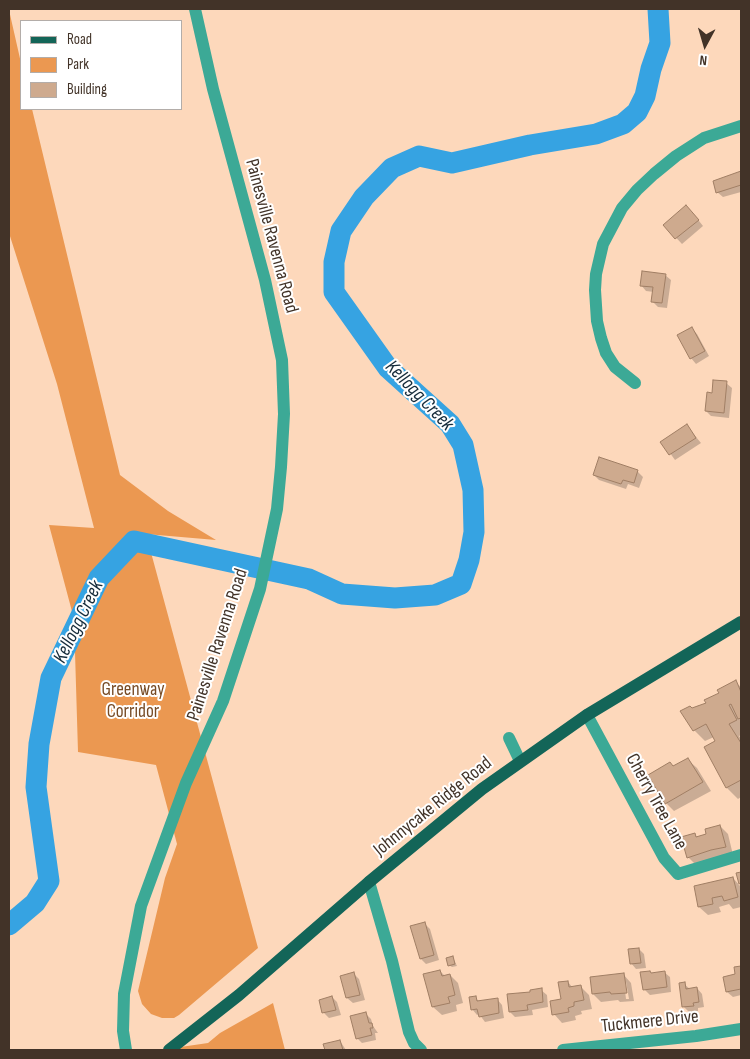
<!DOCTYPE html>
<style>
body{margin:0}
#map{position:relative;width:750px;height:1059px;overflow:hidden;background:#fdd8bb;font-family:"Sofia Sans Condensed",sans-serif}
canvas{display:block}
.frame{position:absolute;inset:0;border:10px solid #423328;pointer-events:none}
.legend{position:absolute;left:20px;top:20px;width:162px;height:90px;box-sizing:border-box;background:#fff;border:1px solid #b3ada9;margin:0;padding:6px 9px;list-style:none;font-size:15px;color:#423328}
.legend li{display:flex;align-items:center;gap:10px;height:25px}
.legend b{width:25px;border:1px solid #b3ada9}
.north{position:absolute;left:680px;top:20px;width:50px;height:50px;-webkit-text-stroke:4px #fff;paint-order:stroke;rotate:186deg;font-size:14px;font-weight:700;line-height:20px;text-align:center;color:#423328}
.north::after{content:'';display:block;margin:auto;width:18px;height:22px;background:#423328;clip-path:polygon(50% 0,100% 100%,50% 72%,0 100%)}
</style>
<div id="map">
<canvas width="750" height="1059"></canvas>
<div class="frame"></div>
<ul class="legend">
<li><b style="height:6px;background:#136558"></b>Road</li>
<li><b style="height:14px;background:#eb9851"></b>Park</li>
<li><b style="height:14px;background:#ceaa8e"></b>Building</li>
</ul>
<div class="north">N</div>
</div>
<script>
const g = document.querySelector('canvas').getContext('2d');
g.lineJoin = 'round';
function paint(path, color) {
  g.fillStyle = color;
  g.fill(path, 'evenodd');
}
function poly(rows) {
  const path = new Path2D();
  for (const r of rows) {
    path.moveTo(r[0], r[1]);
    for (let i = 2; i < r.length; i += 2) path.lineTo(r[i], r[i + 1]);
  }
  return path;
}
function stroke(path, color, width, dash) {
  g.strokeStyle = color;
  g.lineWidth = width;
  g.lineCap = dash ? 'butt' : 'round';
  g.setLineDash(dash || []);
  g.stroke(path);
}
function write(font, color, halo, rows, align = 'center') {
  g.font = font + ' "Sofia Sans Condensed",sans-serif';
  g.lineWidth = 4;
  g.setLineDash([]);
  g.textBaseline = 'middle';
  g.strokeStyle = halo;
  g.fillStyle = color;
  for (const [text, x, y, turn = 0] of rows) {
    g.save();
    g.translate(x, y);
    g.rotate((+turn || 0) * Math.PI / 180);
    g.textAlign = isNaN(turn) ? turn : align;
    if (halo) g.strokeText(text, 0, 0);
    g.fillText(text, 0, 0);
    g.restore();
  }
}
paint(poly([
 [9,10,21,63,21,109,32,109,120,475,168,511,216,540,146,534,258,948,179,1015,174,1018,162,1018,151,1014,142,1004,138,991,165,878,177,844,156,765,78,752,74,619,49,525,94,528,57,384,9,233],
 [273,1003,285,1050,160,1050,208,1043,220,1033]
]), '#eb9851');
paint(poly([
 [741,172,741,192,723,197,717,192,726,177],
 [692,212,703,226,682,244,665,226],
 [665,275,671,280,667,308,658,307,652,301,654,292,646,291,641,285],
 [692,329,697,334,709,356,696,364,691,358],
 [726,383,732,388,729,418,711,416,706,411,713,394],
 [687,426,701,443,675,460,662,442],
 [599,459,638,472,643,477,639,488,628,484,626,489,599,480,594,475],
 [735,682,741,687,741,735,739,736,741,739,741,797,738,799,727,788,706,747,717,742,714,737,705,741,694,730,692,709,699,705,701,707],
 [688,760,697,768,711,791,674,811,666,803,673,767],
 [720,826,728,834,733,855,696,865,688,857,695,835,698,838,708,835],
 [733,878,741,887,741,907,733,909,729,904,719,907,721,912,708,915,699,907,695,887],
 [425,924,430,929,439,960,426,964,421,959],
 [639,949,644,954,646,968,636,969,631,963],
 [453,958,457,966,452,967,449,965],
 [741,967,741,995,733,997,727,992,737,975,735,968],
 [440,971,445,976,450,975,458,983,463,1003,456,1005,457,1011,442,1015,433,1007,424,975],
 [650,972,652,974,664,972,670,977,671,992,650,995,645,990],
 [354,974,359,979,365,1000,353,1003,347,998,342,977],
 [623,974,631,983,634,1001,620,1002,618,1000,601,1002,593,994],
 [624,982,626,982,629,999,626,999],
 [568,982,573,988,580,986,589,995,592,1009,581,1011,582,1014,575,1016,576,1020,562,1023,554,1014,562,1000],
 [684,984,690,989,697,988,702,994,704,1007,698,1008,698,1011,689,1012,683,1006],
 [541,990,547,995,548,1007,532,1010,533,1015,515,1017,510,1012,532,993],
 [332,997,337,1002,341,1015,329,1018,324,1013],
 [475,998,480,1002,497,999,502,1005,504,1018,485,1022,479,1014,477,1015,472,1009],
 [366,1014,371,1019,373,1026,378,1033,375,1033,376,1040,362,1043,357,1038],
 [340,1041,346,1050,326,1050,325,1045]
]), '#0003');
stroke(poly([
 [9,925,35,903,49,881,36,787,39,744,51,678,99,578,134,541,309,579,342,594,395,598,435,595,461,584,469,560,474,532,473,490,463,445,450,424,388,368,334,292,334,262,341,231,364,197,392,168,419,156,452,163,530,145,596,134,623,124,637,112,645,96,651,69,660,43,658,9]
]), '#36a3e2', 21);
const building = poly([
 [741,171,741,185,716,193,713,181,741,171],
 [686,205,699,220,675,239,663,225,686,205],
 [642,271,666,274,662,303,651,302,653,287,640,286,642,271],
 [692,327,705,351,690,359,677,335,692,327],
 [713,380,727,381,724,413,705,411,707,392,712,393,713,380],
 [687,424,696,438,669,455,660,442,687,424],
 [599,457,638,470,634,483,623,480,621,484,593,475,599,457],
 [736,680,741,692,741,718,738,719,731,704,729,705,737,720,729,724,741,743,741,780,726,788,704,747,715,741,706,724,693,731,680,711,690,706,692,708,706,703,704,700,719,693,717,690,736,680],
 [688,758,703,782,665,804,648,775,670,762,673,766,688,758],
 [720,825,726,847,711,850,687,858,681,837,695,833,696,837,706,834,705,829,720,825],
 [741,872,741,883,739,884,736,873,741,872],
 [733,877,738,897,724,901,722,896,712,898,713,904,698,907,694,886,733,877],
 [425,922,434,955,420,959,410,926,425,922],
 [639,948,641,963,630,964,628,949,639,948],
 [453,956,455,964,448,966,446,958,453,956],
 [741,966,741,989,726,992,723,977,735,974,734,967,741,966],
 [440,970,442,976,450,974,455,995,448,997,450,1003,432,1007,423,974,440,970],
 [650,971,651,973,665,971,667,987,643,990,640,972,650,971],
 [354,972,360,995,346,998,340,976,354,972],
 [624,973,627,993,611,994,610,992,592,994,590,977,624,973],
 [568,981,569,987,581,985,584,1000,574,1002,574,1006,568,1008,569,1012,552,1015,550,1001,561,999,558,982,568,981],
 [685,982,686,989,697,987,699,1002,693,1003,694,1006,682,1007,679,983,685,982],
 [542,988,543,1002,527,1005,528,1010,509,1012,507,994,530,992,530,990,542,988],
 [332,996,336,1010,322,1013,319,1000,332,996],
 [476,996,477,1001,498,998,499,1013,479,1017,477,1009,471,1010,469,997,476,996],
 [366,1012,369,1023,372,1023,373,1028,370,1028,372,1035,356,1039,350,1016,366,1012],
 [340,1040,343,1050,325,1050,323,1044,340,1040]
]);
paint(building, '#ceaa8e');
stroke(building, '#a07e64', 1);
stroke(poly([
 [635,383,615,367,606,353,601,338,597,321,595,290,596,274,603,244,622,208,637,190,654,174,676,156,704,138,741,126],
 [587,715,664,858,678,874,741,855],
 [509,738,520,761],
 [369,882,392,961,409,1032,414,1043,421,1050],
 [126,1050,123,1031,124,994,141,906,186,783,223,701,260,589,277,509,281,467,284,414,282,360,265,280,213,89,195,9],
 [563,1050,696,1036,741,1029]
]), '#3ca996', 12);
stroke(poly([
 [169,1050,239,995,369,882,482,789,587,715,741,622]
]), '#136558', 12);
write('19px', '#423328', '#fff', [
 ["Painesville Ravenna Road",271,236,75],
 ["Painesville Ravenna Road",218,645,-72],
 ["Cherry Tree Lane",656,802,61],
 ["Johnnycake Ridge Road",433,807,-39],
 ["Tuckmere Drive",650,1022,-6]
]);
write('19px', '#774b25', '#fff', [
 ["Greenway",133,690],
 ["Corridor",133,712]
]);
write('italic 20px', '#162c3b', '#fff', [
 ["Kellogg Creek",419,396,46],
 ["Kellogg Creek",79,622,-64]
]);
</script>
